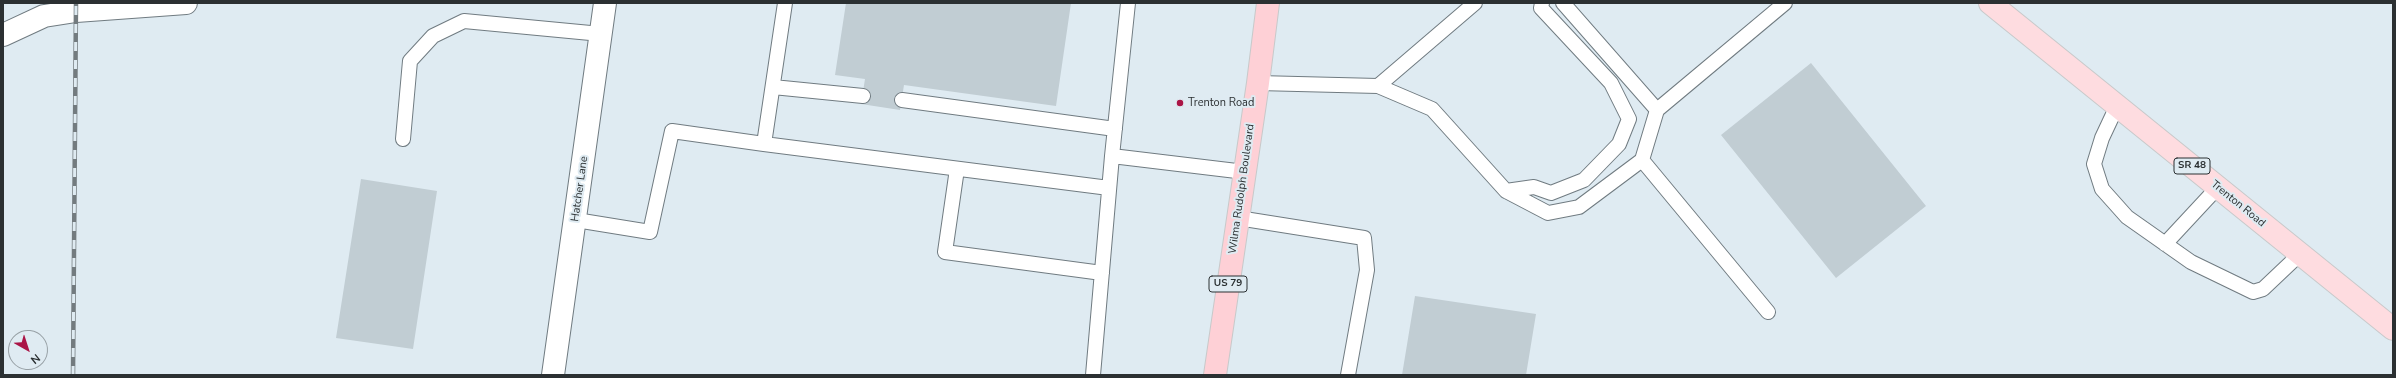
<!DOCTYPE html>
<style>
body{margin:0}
#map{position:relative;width:2396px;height:378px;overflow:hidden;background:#dfebf2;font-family:"Nunito Sans",sans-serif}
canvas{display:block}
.frame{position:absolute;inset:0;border:4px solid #2b3032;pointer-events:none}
.north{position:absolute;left:8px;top:330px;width:40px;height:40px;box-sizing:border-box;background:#dfebf2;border:1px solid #97a0a5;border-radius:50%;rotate:141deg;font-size:11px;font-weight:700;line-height:16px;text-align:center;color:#2b3032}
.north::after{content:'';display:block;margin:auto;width:14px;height:18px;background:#aa1546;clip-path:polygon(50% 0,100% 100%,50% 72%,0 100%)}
</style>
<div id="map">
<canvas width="2396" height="378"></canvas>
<div class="frame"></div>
<div class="north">N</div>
</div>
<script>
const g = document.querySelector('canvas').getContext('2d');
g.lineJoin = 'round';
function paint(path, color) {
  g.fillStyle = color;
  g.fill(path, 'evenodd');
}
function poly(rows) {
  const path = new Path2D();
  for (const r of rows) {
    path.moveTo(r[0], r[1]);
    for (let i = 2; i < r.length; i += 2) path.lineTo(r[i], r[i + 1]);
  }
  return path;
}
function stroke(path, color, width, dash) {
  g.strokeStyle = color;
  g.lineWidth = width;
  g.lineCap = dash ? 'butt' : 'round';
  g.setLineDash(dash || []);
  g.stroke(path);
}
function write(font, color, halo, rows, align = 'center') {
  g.font = font + ' "Nunito Sans",sans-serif';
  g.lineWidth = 4;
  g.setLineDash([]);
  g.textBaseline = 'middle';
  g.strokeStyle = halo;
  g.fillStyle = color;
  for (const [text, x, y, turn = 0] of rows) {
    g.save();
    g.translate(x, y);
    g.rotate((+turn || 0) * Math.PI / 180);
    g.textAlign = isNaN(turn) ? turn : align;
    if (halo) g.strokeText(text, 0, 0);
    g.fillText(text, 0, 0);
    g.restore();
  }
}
paint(poly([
 [846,3,1071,3,1056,106,904,85,900,110,861,104,865,79,835,75],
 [1811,63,1926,206,1836,278,1721,135],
 [361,179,437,191,413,349,336,338],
 [1415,296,1536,314,1526,375,1402,375]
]), '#c1cdd3');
const service = poly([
 [785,3,764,144,1109,188],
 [1128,3,1112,156,1245,172],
 [1563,3,1657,110],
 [1258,83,1378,86,1432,109,1506,191,1548,213,1579,207,1642,160,1657,110,1785,3],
 [1378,86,1475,3],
 [773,87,863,96],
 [902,100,1115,129],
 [2117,106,2102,138,2094,164,2102,189,2127,217,2191,262,2253,292,2263,289,2300,254],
 [403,139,410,61,433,36,464,21,601,34],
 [1642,160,1768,312],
 [957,169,945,252,1102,273],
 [1506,191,1534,187,1551,193,1584,180,1619,144,1629,119,1611,83,1541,8,1542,3],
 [1238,218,1364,238,1367,270,1348,375],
 [576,220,650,232,672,131,764,144],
 [2165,244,2218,187],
 [1093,375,1112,156]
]);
const minor = poly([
 [553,375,605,3]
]);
const tertiary = poly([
 [3,35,44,16,76,11,186,3]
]);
const primary = poly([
 [1990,3,2393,329]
]);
const trunk = poly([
 [1215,375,1258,83,1268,3]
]);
stroke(service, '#707b81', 16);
stroke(minor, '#707b81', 24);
stroke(tertiary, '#707b81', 24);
stroke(primary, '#c8c9ca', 24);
stroke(trunk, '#c8c9ca', 24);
stroke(service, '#fff', 14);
stroke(minor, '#fff', 22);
stroke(tertiary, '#fff', 22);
stroke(primary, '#fedce0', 22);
stroke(trunk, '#fed0d6', 22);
const rail = poly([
 [73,375,76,3]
]);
stroke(rail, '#737b7f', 4.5);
stroke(rail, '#dfebf2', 3, [9]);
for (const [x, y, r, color] of [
 [1180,103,4,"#aa1546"]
]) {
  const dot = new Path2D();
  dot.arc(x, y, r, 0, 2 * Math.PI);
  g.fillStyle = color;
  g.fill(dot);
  stroke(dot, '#dfebf2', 1.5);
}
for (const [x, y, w] of [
 [2192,166,36],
 [1228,284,38]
]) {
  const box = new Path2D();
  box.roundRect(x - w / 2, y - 8, w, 16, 3);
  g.fillStyle = '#dfebf2';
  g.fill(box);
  stroke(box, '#2b3032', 1);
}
write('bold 10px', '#2b3032', null, [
 ["SR 48",2192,166],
 ["US 79",1228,284]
]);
write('11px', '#2b3032', '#dfebf2', [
 ["Trenton Road",1188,103]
], 'left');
write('11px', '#2b3032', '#dfebf2', [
 ["Hatcher Lane",580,189,-82],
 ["Wilma Rudolph Boulevard",1242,189,-82],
 ["Trenton Road",2238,204,39]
]);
</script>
